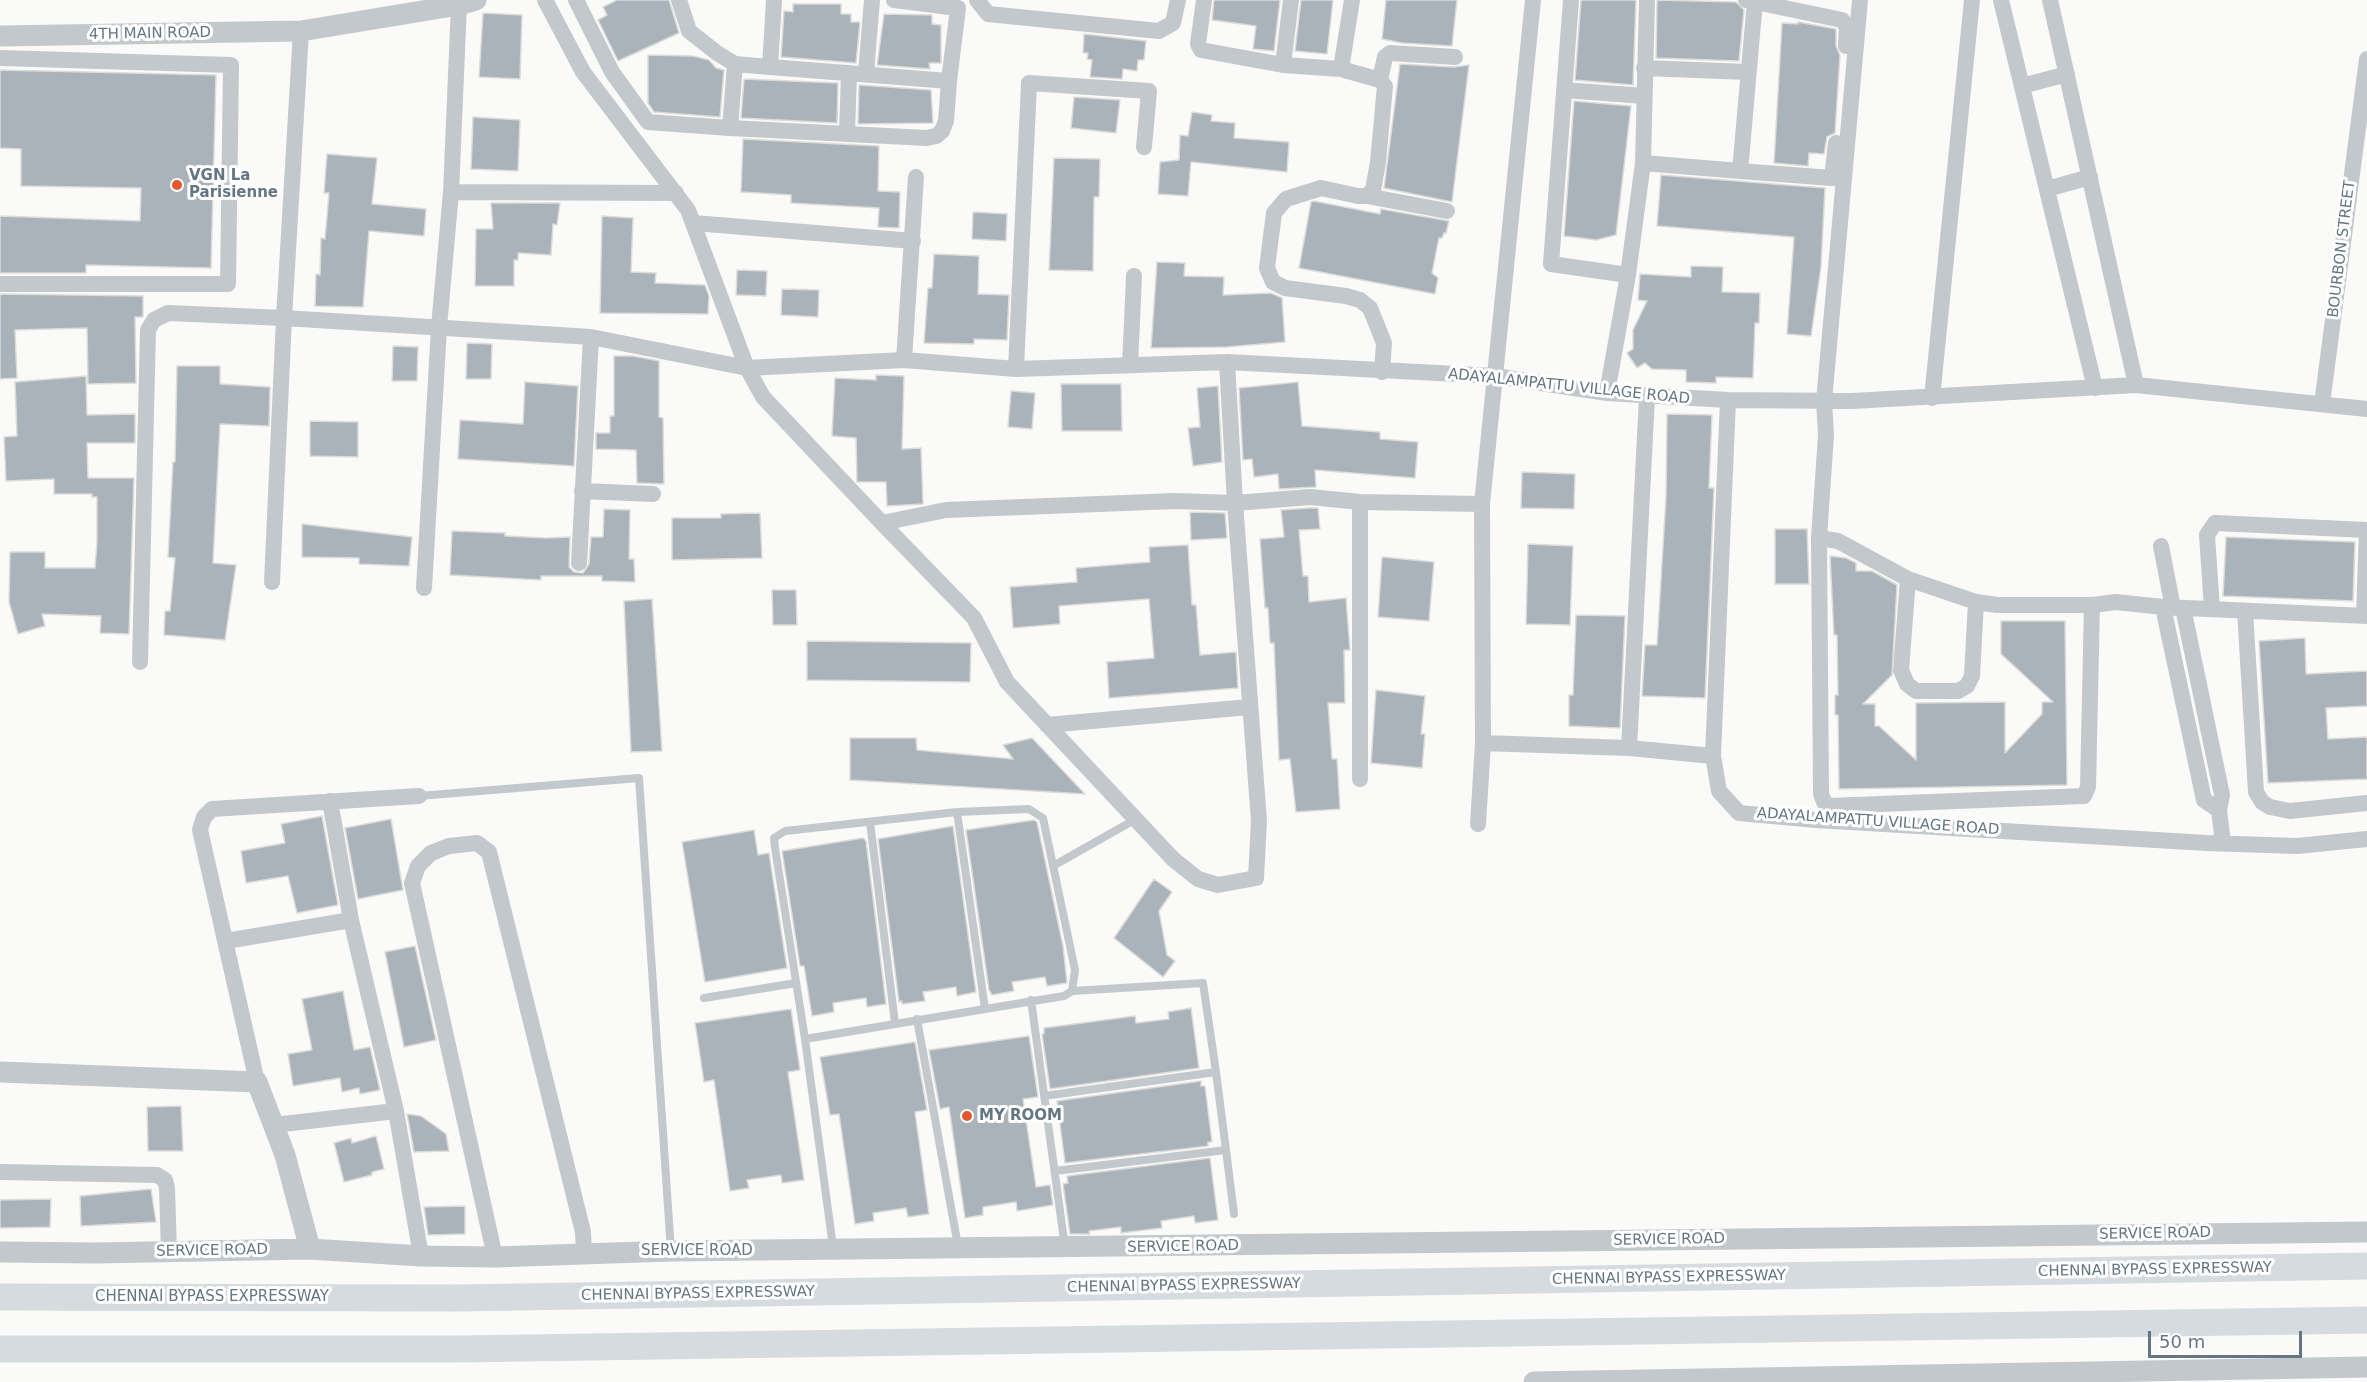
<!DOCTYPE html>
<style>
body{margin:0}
#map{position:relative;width:2367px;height:1382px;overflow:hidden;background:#fafaf8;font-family:"DejaVu Sans",sans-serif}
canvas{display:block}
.scale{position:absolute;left:2148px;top:1331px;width:154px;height:27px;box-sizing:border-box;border:3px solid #657683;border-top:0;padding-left:8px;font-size:18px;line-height:21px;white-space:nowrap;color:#657683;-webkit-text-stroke:4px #fff;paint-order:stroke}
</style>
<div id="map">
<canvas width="2367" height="1382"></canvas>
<div class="scale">50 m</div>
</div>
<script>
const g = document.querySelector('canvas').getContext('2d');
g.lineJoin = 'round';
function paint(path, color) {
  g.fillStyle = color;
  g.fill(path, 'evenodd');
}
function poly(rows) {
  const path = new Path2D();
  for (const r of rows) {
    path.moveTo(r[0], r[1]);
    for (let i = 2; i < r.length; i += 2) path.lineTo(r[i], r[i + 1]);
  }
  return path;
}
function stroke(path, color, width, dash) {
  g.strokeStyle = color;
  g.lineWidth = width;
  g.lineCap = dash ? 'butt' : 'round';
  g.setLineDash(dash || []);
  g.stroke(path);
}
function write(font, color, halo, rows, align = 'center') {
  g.font = font + ' "DejaVu Sans",sans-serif';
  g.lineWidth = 6;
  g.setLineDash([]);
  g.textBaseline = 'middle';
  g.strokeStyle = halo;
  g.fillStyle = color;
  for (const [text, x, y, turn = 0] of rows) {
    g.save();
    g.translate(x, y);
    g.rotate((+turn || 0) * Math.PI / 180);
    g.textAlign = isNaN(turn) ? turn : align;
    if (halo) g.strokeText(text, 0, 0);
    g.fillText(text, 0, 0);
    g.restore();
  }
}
const building = poly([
 [617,0,669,0,679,33,618,61,598,20,607,15,603,7,617,0],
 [1214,0,1280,0,1274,51,1253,49,1256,26,1212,20,1214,0],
 [1301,0,1333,0,1327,54,1295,51,1301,0],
 [1386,0,1457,0,1452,46,1402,43,1382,39,1386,0],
 [1581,0,1636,0,1633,85,1575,80,1581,0],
 [1657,0,1736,2,1744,10,1739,61,1656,58,1657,0],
 [793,4,841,4,841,14,851,14,851,22,860,22,856,63,781,57,784,11,793,12,793,4],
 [483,13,522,15,520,79,479,77,483,13],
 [884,14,932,15,932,24,941,25,941,63,929,63,930,69,877,65,884,14],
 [1798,22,1836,29,1836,46,1840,55,1835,133,1827,137,1824,154,1809,153,1808,166,1774,163,1782,23,1798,24,1798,22],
 [1084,34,1146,41,1144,60,1138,60,1137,71,1123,69,1122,79,1090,77,1092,60,1087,59,1088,53,1083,53,1084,34],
 [648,55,693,56,709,60,716,68,724,70,720,117,654,112,648,103,648,55],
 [1400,64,1454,67,1469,65,1452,202,1384,188,1400,64],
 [0,70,216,75,211,268,86,265,86,273,0,273,0,216,140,221,141,188,21,186,21,149,0,148,0,70],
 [744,79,838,83,837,123,741,118,744,79],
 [859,85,931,90,933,123,858,124,859,85],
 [1074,97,1120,100,1116,133,1071,128,1074,97],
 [1574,101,1631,106,1616,235,1596,240,1564,236,1574,101],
 [1192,112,1212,115,1211,121,1235,123,1234,138,1289,142,1287,172,1191,162,1188,196,1158,194,1160,162,1179,160,1180,135,1188,136,1192,112],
 [473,117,520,120,518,171,471,169,473,117],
 [743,139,879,146,878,191,900,192,899,228,878,227,879,208,791,203,791,195,741,192,743,139],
 [327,154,377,158,372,204,426,209,424,236,369,231,363,307,315,306,316,274,320,275,321,238,325,239,329,193,324,193,327,154],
 [1054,158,1100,159,1099,197,1094,197,1093,271,1049,270,1054,158],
 [1661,175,1825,188,1821,267,1811,336,1787,334,1794,237,1657,226,1661,175],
 [1314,201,1380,214,1381,209,1449,221,1446,233,1444,233,1442,238,1439,238,1432,273,1438,278,1435,294,1299,268,1311,202,1314,201],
 [491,203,560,203,557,225,553,224,551,255,518,253,518,260,514,260,514,286,475,286,476,229,493,229,491,203],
 [973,212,1007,214,1006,241,972,239,973,212],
 [602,216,633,218,631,272,656,273,655,283,705,285,709,296,708,314,600,313,602,216],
 [934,254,979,256,978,294,1009,295,1007,340,974,339,974,344,924,343,928,288,932,288,934,254],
 [1157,262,1185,263,1184,276,1224,277,1223,295,1271,293,1282,298,1285,342,1227,347,1151,348,1157,262],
 [1691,266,1723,267,1722,292,1760,293,1759,323,1755,323,1753,378,1716,377,1716,383,1686,382,1686,370,1652,369,1645,363,1637,368,1627,353,1633,349,1633,330,1647,301,1638,300,1640,274,1691,277,1691,266],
 [737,270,767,271,766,296,736,295,737,270],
 [782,289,819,290,818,317,781,315,782,289],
 [0,294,143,296,143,317,135,317,136,383,88,384,87,328,15,330,17,378,0,379,0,294],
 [467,343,492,344,491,379,466,379,467,343],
 [393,346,418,347,417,381,392,381,393,346],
 [614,356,633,356,659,361,659,417,663,418,664,484,637,483,636,450,596,449,596,433,610,433,610,416,614,416,614,356],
 [177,366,220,366,220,384,270,387,269,426,220,424,213,563,236,565,225,640,164,635,165,611,170,611,175,558,168,557,173,462,175,462,177,366],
 [876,375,904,376,902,449,921,448,923,504,887,506,886,482,857,482,856,438,832,436,835,378,876,380,876,375],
 [86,376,87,415,135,414,135,443,87,443,88,478,134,478,129,634,100,633,101,616,42,614,45,626,18,634,9,602,10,552,45,552,45,568,95,568,97,541,97,497,92,497,92,494,54,494,54,479,6,481,4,437,17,436,15,382,86,376],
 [525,382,578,386,574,466,458,459,460,420,523,424,525,382],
 [1298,382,1302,426,1380,432,1380,439,1418,442,1415,478,1315,470,1316,487,1279,489,1278,474,1254,477,1252,459,1243,460,1239,388,1298,382],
 [1061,384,1121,384,1122,431,1062,431,1061,384],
 [1218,386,1222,462,1193,466,1188,428,1200,427,1197,388,1218,386],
 [1011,391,1035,393,1032,429,1008,427,1011,391],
 [1667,414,1712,415,1709,488,1714,488,1705,698,1642,696,1645,645,1657,645,1666,497,1667,414],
 [310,421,358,422,358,457,310,456,310,421],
 [1522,472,1575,474,1574,509,1521,508,1522,472],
 [1310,508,1318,508,1320,529,1299,530,1303,576,1308,576,1309,602,1346,598,1350,650,1344,650,1345,703,1328,703,1332,759,1337,759,1340,809,1296,812,1290,759,1279,760,1274,643,1270,643,1268,608,1265,608,1260,539,1284,537,1281,510,1310,508],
 [604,509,630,510,629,559,634,559,635,582,602,581,602,576,541,576,541,580,450,575,452,531,505,533,505,536,546,538,570,537,569,567,574,572,583,573,589,564,591,537,603,537,604,509],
 [1190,512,1225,513,1227,538,1191,540,1190,512],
 [760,513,762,558,672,560,672,518,721,518,721,514,760,513],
 [302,524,412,537,409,566,359,564,359,558,302,557,302,524],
 [1775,529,1807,529,1809,584,1775,584,1775,529],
 [2226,537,2355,542,2353,601,2223,596,2226,537],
 [1528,544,1573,546,1570,625,1526,624,1528,544],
 [1188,545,1192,605,1196,605,1200,655,1236,652,1238,688,1109,698,1107,662,1154,658,1149,599,1059,606,1060,624,1013,628,1010,587,1077,582,1076,568,1150,562,1149,547,1188,545],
 [1830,556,1846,558,1856,563,1856,571,1872,571,1897,585,1892,675,1863,704,1875,704,1875,726,1879,726,1916,760,1916,703,2005,702,2005,753,2042,714,2042,702,2053,702,2001,654,2001,621,2065,621,2067,785,1839,789,1838,715,1835,715,1835,695,1838,695,1837,635,1834,635,1830,556],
 [1382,557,1434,562,1429,621,1378,617,1382,557],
 [772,590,796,590,797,625,773,625,772,590],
 [652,599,662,751,631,752,624,601,652,599],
 [1576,615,1625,616,1620,728,1569,726,1569,695,1573,695,1576,615],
 [2305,638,2306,674,2367,671,2367,706,2326,708,2328,739,2367,737,2367,779,2268,783,2259,641,2305,638],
 [807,641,971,643,970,682,807,680,807,641],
 [1376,690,1425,696,1421,734,1425,734,1422,768,1371,763,1376,690],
 [850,738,916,738,917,750,1013,759,1003,745,1032,738,1085,794,850,780,850,738],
 [322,816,338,905,297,913,288,876,246,883,241,851,285,843,281,824,322,816],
 [391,819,403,890,358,899,345,828,391,819],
 [1034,820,1037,822,1063,946,1067,983,1047,986,1045,977,1012,982,1014,991,992,995,989,990,966,830,1034,820],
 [953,826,976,992,957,996,956,987,923,992,925,1001,902,1004,902,1001,899,1002,878,839,953,826],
 [754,830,758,855,769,853,787,968,705,982,682,842,754,830],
 [863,838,866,841,886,1004,867,1007,866,998,833,1003,834,1012,812,1016,804,966,800,966,782,851,863,838],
 [1154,879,1172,892,1159,911,1167,955,1175,961,1163,977,1114,938,1154,879],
 [415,946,436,1040,404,1047,385,952,415,946],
 [343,991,354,1050,370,1047,380,1090,360,1094,359,1088,342,1092,340,1078,293,1086,288,1054,312,1050,302,999,343,991],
 [1191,1008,1199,1068,1050,1089,1042,1034,1044,1034,1044,1028,1135,1016,1136,1023,1169,1019,1168,1012,1191,1008],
 [791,1009,800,1070,788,1072,804,1180,782,1183,781,1175,747,1180,749,1188,730,1191,714,1080,704,1082,695,1023,791,1009],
 [1029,1036,1038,1097,1023,1099,1036,1187,1050,1185,1053,1205,1017,1211,1016,1202,983,1207,983,1215,965,1218,949,1107,940,1109,929,1050,1029,1036],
 [915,1042,927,1110,915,1112,929,1214,908,1217,906,1208,873,1213,874,1221,855,1224,839,1114,830,1115,820,1057,915,1042],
 [1201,1081,1201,1086,1205,1086,1212,1142,1208,1142,1208,1146,1065,1163,1057,1101,1201,1081],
 [181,1106,183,1151,148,1151,147,1107,181,1106],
 [407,1114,421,1116,446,1134,449,1151,414,1152,407,1114],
 [376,1136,384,1169,372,1172,372,1175,344,1182,334,1143,351,1138,352,1143,376,1136],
 [1210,1158,1218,1220,1195,1223,1194,1216,1161,1221,1162,1228,1121,1233,1121,1227,1089,1231,1090,1234,1070,1234,1063,1184,1068,1183,1067,1176,1210,1158],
 [151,1189,156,1222,81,1226,80,1196,151,1189],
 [51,1199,50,1227,0,1228,0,1200,51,1199],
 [465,1206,465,1234,428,1235,424,1207,465,1206]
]);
paint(building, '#aab3b9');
stroke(building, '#dcdcda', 1.5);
stroke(poly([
 [419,796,639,778,671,1251],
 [870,822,895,1023],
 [1053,866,1136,819],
 [1072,991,1203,983,1216,1072],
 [704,998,796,983],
 [1031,1000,1064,1240],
 [917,1019,958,1246],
 [805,1039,775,848,774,838,785,831,957,812,1029,809,1043,818,1075,970,1072,991,1064,996,985,1009],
 [1044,1096,1216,1072,1226,1150,1055,1171],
 [1226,1150,1234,1214],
 [833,1247,805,1039,985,1009,957,812]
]), '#c3c8cc', 8);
stroke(poly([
 [545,0,583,72,688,210,747,368,904,360,1016,369,1227,362,1495,376,1607,393,1728,400,1713,756,1719,791,1739,813,1816,820,2207,843,2297,846,2367,839],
 [576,0,612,72,648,122,730,128,735,64],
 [679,0,689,31,717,53,735,64,770,67],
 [774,0,770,67,949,81,958,8,894,0],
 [977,0,988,14,1159,31,1173,23,1178,0],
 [1204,0,1198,44,1201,50,1283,65,1341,69,1380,80,1385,86,1378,162,1373,190,1367,196,1358,196,1321,188,1286,199,1274,213,1267,268,1273,282,1285,288,1346,296,1360,300,1370,308,1384,343,1382,372],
 [1533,0,1482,504,1483,743,1629,748,1713,756],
 [1571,0,1551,264,1628,275],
 [1746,0,1842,20,1847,27,1846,46],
 [1860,0,1824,401,1826,435,1819,538,1838,541,1908,579,1976,602,1997,605,2092,605,2116,602,2163,607,2367,616],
 [2001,0,2095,388],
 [2050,0,2136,385],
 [301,31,284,318,591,337,747,368,763,397,882,523,946,510,1175,501,1235,503,1227,362],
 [0,58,231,65,228,284,0,284],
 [1283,65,1291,0],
 [1644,68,1748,72],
 [1341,69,1352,0],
 [866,73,872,0],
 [1380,80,1385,57,1390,53,1455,57],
 [2022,86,2067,74],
 [1564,90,1644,96],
 [730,128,927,138,936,136,942,131,946,121,949,81],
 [847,133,849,73],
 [1643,163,1740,171,1755,1],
 [1740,171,1832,178,1836,143],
 [2047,189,2090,177],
 [451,192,676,193],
 [1367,196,1447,211],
 [694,223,913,241],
 [904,360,916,177],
 [1130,365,1134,276],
 [1016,369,1029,83,1149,91,1144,147],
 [1607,393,1628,275,1643,163,1647,0],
 [1932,398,1972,0],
 [1728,400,1852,401,2136,385,2367,409],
 [2322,404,2367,59],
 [582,491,653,494],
 [1360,502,1360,779],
 [882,523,974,618,1007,682,1173,859,1198,879,1218,885,1256,878,1259,821,1235,503,1310,497,1360,502,1482,504],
 [1819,538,1821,794,1824,802,1829,806,2084,796,2088,787,2092,605],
 [2161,546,2173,608],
 [579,563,591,337],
 [1908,579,1901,670,1907,684,1916,691,1958,691,1967,686,1972,676,1976,602],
 [424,588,439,327,451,192,459,5],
 [2163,607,2204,800,2219,810,2222,795,2183,608],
 [2212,609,2207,535,2215,523,2367,530],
 [2245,611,2256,792,2262,802,2270,807,2290,811,2367,803],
 [2364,616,2367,530],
 [140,662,148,330,154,320,168,313,284,318,272,582],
 [1047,725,1249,707],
 [1629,748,1647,397],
 [330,801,351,920],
 [2219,810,2223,843],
 [1478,824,1483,743],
 [226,941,351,920,396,1111,421,1256],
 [257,1082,200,830,204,817,212,809,419,796],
 [274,1125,396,1111],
 [0,1172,157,1175,165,1180,167,1188,169,1252],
 [495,1257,412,883,418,866,431,853,449,846,477,843,489,852,583,1232,584,1253]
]), '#c3c8cc', 16);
stroke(poly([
 [0,36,301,31,459,5,476,0],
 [0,1072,257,1082,285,1155,310,1249],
 [0,1252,96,1253,310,1249,421,1256,495,1257,671,1251,2367,1232],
 [1534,1382,2367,1367]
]), '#c3c8cc', 21);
stroke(poly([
 [0,1297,458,1298,2367,1266],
 [0,1349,460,1349,2367,1320]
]), '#d6dbdf', 27);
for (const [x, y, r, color] of [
 [177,185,6,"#e4572e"],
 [967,1116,6,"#e4572e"]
]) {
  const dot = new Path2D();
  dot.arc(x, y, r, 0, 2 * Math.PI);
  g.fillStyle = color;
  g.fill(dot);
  stroke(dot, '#fff', 2);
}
write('15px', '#657683', '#fff', [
 ["4TH MAIN ROAD",150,34,-1],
 ["BOURBON STREET",2342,249,-83],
 ["ADAYALAMPATTU VILLAGE ROAD",1569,387,6],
 ["ADAYALAMPATTU VILLAGE ROAD",1878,822,4],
 ["SERVICE ROAD",2155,1234,-1],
 ["SERVICE ROAD",1669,1240,-1],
 ["SERVICE ROAD",1183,1247,-1],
 ["SERVICE ROAD",212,1251,-1],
 ["SERVICE ROAD",697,1251],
 ["CHENNAI BYPASS EXPRESSWAY",2155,1270,-1],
 ["CHENNAI BYPASS EXPRESSWAY",1669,1278,-1],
 ["CHENNAI BYPASS EXPRESSWAY",1184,1286,-1],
 ["CHENNAI BYPASS EXPRESSWAY",698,1294,-1],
 ["CHENNAI BYPASS EXPRESSWAY",212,1297]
]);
write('bold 15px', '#657683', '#fff', [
 ["VGN La",189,176],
 ["Parisienne",189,193],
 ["MY ROOM",979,1116]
], 'left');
</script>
